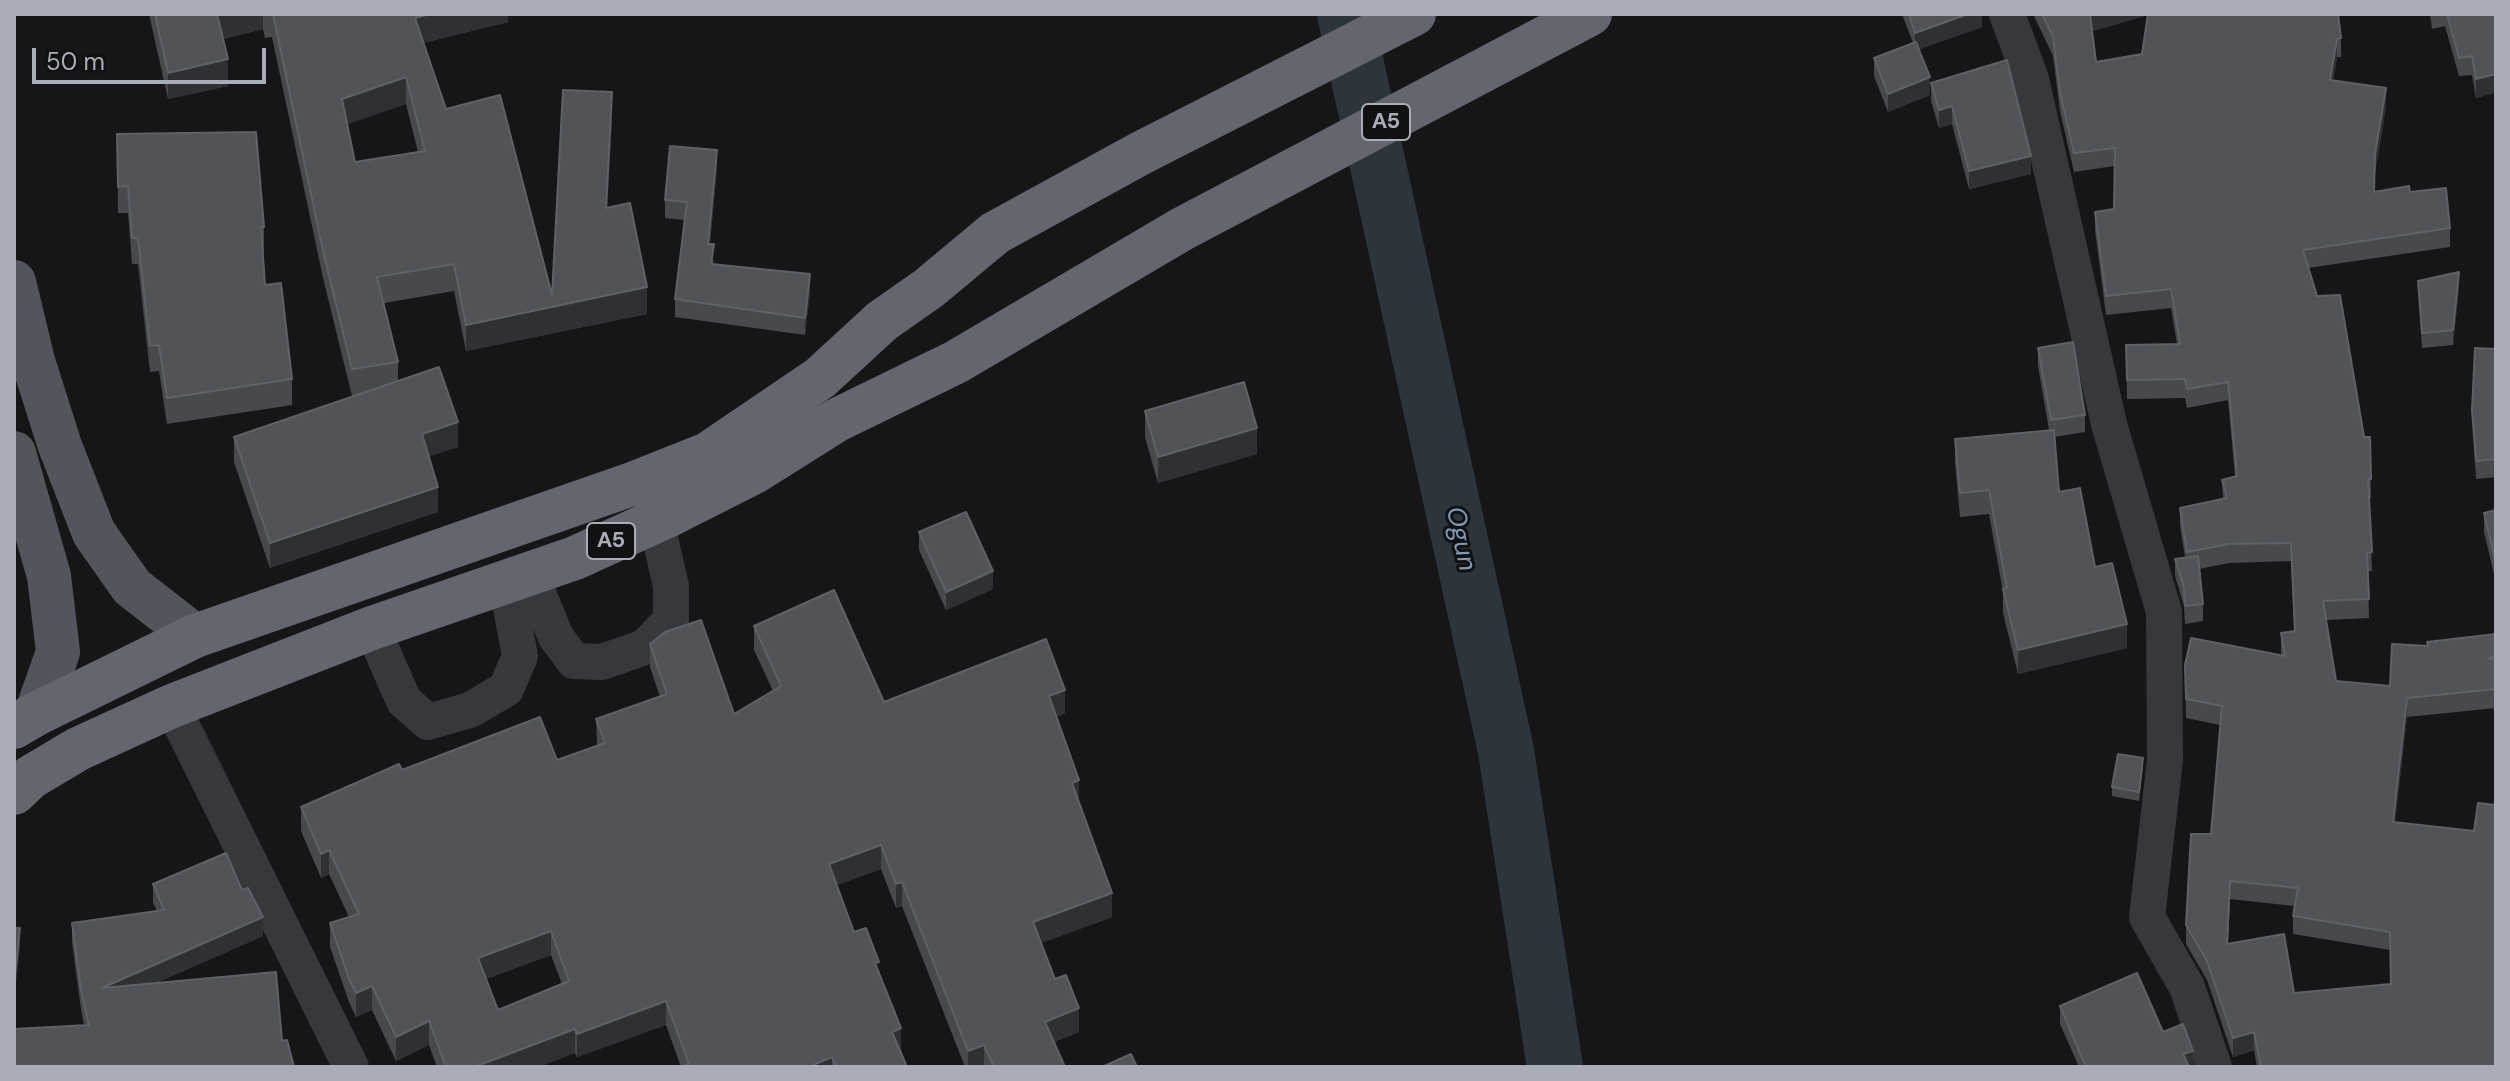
<!DOCTYPE html>
<style>
body{margin:0}
#map{position:relative;width:2510px;height:1081px;overflow:hidden;background:#161618;font-family:"DM Sans",sans-serif}
canvas{display:block}
.frame{position:absolute;inset:0;border:16px solid #a8adb8;pointer-events:none}
.scale{position:absolute;left:32px;top:48px;width:234px;height:36px;box-sizing:border-box;border:4px solid #a8adb8;border-top:0;padding-left:10px;font-size:24px;line-height:28px;white-space:nowrap;color:#a8adb8;-webkit-text-stroke:6px #111113;paint-order:stroke}
</style>
<div id="map">
<canvas width="2510" height="1081"></canvas>
<div class="frame"></div>
<div class="scale">50 m</div>
</div>
<script>
const g = document.querySelector('canvas').getContext('2d');
g.lineJoin = 'round';
function poly(rows) {
  const path = new Path2D();
  for (const r of rows) {
    path.moveTo(r[0], r[1]);
    for (let i = 2; i < r.length; i += 2) path.lineTo(r[i], r[i + 1]);
  }
  return path;
}
function stroke(path, color, width, dash) {
  g.strokeStyle = color;
  g.lineWidth = width;
  g.lineCap = dash ? 'butt' : 'round';
  g.setLineDash(dash || []);
  g.stroke(path);
}
function paint(path, color) {
  g.fillStyle = color;
  g.fill(path, 'evenodd');
}
function write(font, color, halo, rows, align = 'center') {
  g.font = font + ' "DM Sans",sans-serif';
  g.lineWidth = 6;
  g.setLineDash([]);
  g.textBaseline = 'middle';
  g.strokeStyle = halo;
  g.fillStyle = color;
  for (const [text, x, y, turn = 0] of rows) {
    g.save();
    g.translate(x, y);
    g.rotate((+turn || 0) * Math.PI / 180);
    g.textAlign = isNaN(turn) ? turn : align;
    if (halo) g.strokeText(text, 0, 0);
    g.fillText(text, 0, 0);
    g.restore();
  }
}
stroke(poly([
 [1345,14,1506,751,1555,1067]
]), '#2c353c', 56);
stroke(poly([
 [2007,14,2031,79,2109,424,2164,612,2165,760,2147,917,2187,987,2214,1067],
 [530,573,556,637,574,661,602,662,645,647,671,620,671,586,656,521],
 [372,628,404,701,428,722,470,710,506,689,520,656,506,581],
 [172,706,351,1067]
]), '#37383d', 36);
stroke(poly([
 [14,282,33,361,60,446,94,533,132,587,195,636],
 [14,453,49,576,58,652,36,714]
]), '#53555c', 44);
stroke(poly([
 [14,727,36,714,195,636,635,483,708,454,820,378,882,321,929,288,995,233,1141,153,1414,14],
 [14,793,31,777,78,749,172,706,372,628,575,558,667,516,756,471,837,420,956,362,1182,229,1590,14]
]), '#63666e', 44);
paint(poly([
 [149,14,508,14,508,22,423,43,446,109,552,295,612,119,607,207,647,314,466,351,454,291,384,303,398,362,398,381,458,447,429,456,438,512,270,568,234,462,234,437,357,395,352,396,323,278,272,37,265,38,263,29,223,39,228,86,168,99],
 [406,104,418,152,355,162,347,124],
 [1902,14,1982,14,1982,27,1919,49,1930,95,1888,112,1874,76,1874,58,1913,43],
 [2033,14,2338,14,2341,38,2341,57,2337,57,2333,81,2386,107,2375,173,2374,191,2410,192,2450,228,2450,247,2308,268,2364,437,2370,437,2371,498,2369,498,2372,571,2368,571,2369,618,2326,620,2336,681,2390,686,2427,646,2496,634,2496,708,2407,717,2395,822,2496,1067,2257,1067,2254,1050,2233,1057,2207,980,2186,944,2186,925,2211,834,2220,725,2186,718,2185,665,2281,656,2281,633,2294,631,2291,561,2229,563,2199,569,2203,604,2203,621,2185,624,2184,606,2175,576,2175,559,2185,557,2180,526,2180,508,2223,499,2222,480,2235,476,2228,400,2187,408,2185,398,2127,399,2126,345,2177,344,2171,308,2106,315,2095,230,2095,212,2114,209,2114,166,2074,172,2060,111,2053,56],
 [2148,15,2142,54,2096,62,2092,31],
 [2230,899,2294,906,2293,916,2293,934,2390,950,2390,984,2294,993,2228,943],
 [2430,14,2496,14,2496,92,2476,98,2472,75,2459,76,2445,26,2432,29],
 [1931,83,2031,174,1969,189,1952,124,1939,128,1931,101],
 [117,134,264,227,264,253,263,253,265,285,292,379,292,405,167,424,159,371,150,372,138,264,132,264,128,213,118,213],
 [717,168,710,244,714,264,810,292,805,335,675,317,675,299,685,220,665,218,665,200],
 [2418,281,2459,288,2453,345,2422,348],
 [2038,348,2085,415,2085,432,2054,437,2059,492,2095,567,2127,648,2018,674,2003,613,2003,592,1989,514,1960,517,1955,463,1955,439,2049,430,2038,366],
 [2496,349,2496,477,2476,479,2472,410],
 [1145,411,1257,454,1158,483,1145,437],
 [2496,510,2496,578,2495,578,2484,532,2484,513],
 [919,532,993,589,946,610,919,550],
 [754,626,884,702,1065,713,1056,717,1079,801,1112,917,1041,943,1055,979,1079,1032,1054,1042,1065,1067,965,1067,902,906,896,908,881,869,837,885,854,932,879,973,901,1052,907,1067,681,1067,666,1025,577,1057,575,1053,538,1067,437,1067,429,1045,396,1061,372,1010,356,1017,349,1002,330,947,330,923,349,917,329,874,321,878,301,831,301,807,402,770,557,760,597,745,596,719,660,697,650,667,650,644,734,714,773,691,754,650],
 [551,955,562,984,498,1010,486,979],
 [2143,767,2139,801,2112,796,2112,787],
 [153,884,263,936,156,983,282,1041,294,1067,84,1025,81,1009,72,942,72,923,157,911,153,903],
 [2060,1006,2163,1032,2193,1067,2079,1067,2060,1024]
]), '#47494d');
paint(poly([
 [217,14,263,14,263,29,217,40],
 [430,14,508,14,508,22,415,45,415,18],
 [1968,14,1982,14,1982,27,1915,51,1915,33],
 [2090,14,2151,14,2090,32],
 [2337,39,2337,57,2330,99,2330,80],
 [228,59,228,86,168,99,168,73],
 [2496,74,2496,92,2476,98,2476,79],
 [406,77,406,104,342,126,342,99],
 [1930,77,1930,95,1888,112,1888,94],
 [2386,88,2386,107,2375,173,2374,210,2375,154],
 [612,92,612,119,606,234,606,208],
 [1952,106,1952,124,1939,128,1939,110],
 [717,150,717,168,708,262,708,244],
 [2031,156,2031,174,1969,189,1969,171],
 [2459,272,2459,288,2453,345,2453,330],
 [810,274,810,292,805,335,805,318],
 [647,287,647,314,466,351,466,325],
 [458,422,458,447,422,459,422,434],
 [1257,428,1257,454,1158,483,1158,457],
 [438,487,438,512,270,568,270,543],
 [2495,559,2496,559,2496,578,2495,578],
 [993,571,993,589,946,610,946,592],
 [2127,624,2127,648,2018,674,2018,650],
 [1065,690,1065,713,1049,719,1049,696],
 [2407,698,2407,717,2393,841,2393,822],
 [1079,780,1079,804,1072,783],
 [881,845,881,869,829,888,829,864],
 [329,850,329,874,321,878,321,854],
 [902,882,902,906,896,908,896,884],
 [1112,893,1112,917,1033,946,1033,922],
 [263,917,263,936,102,1007,102,988],
 [20,928,20,948,14,1004,14,985],
 [551,931,551,955,478,982,478,958],
 [372,986,372,1010,356,1017,356,993],
 [666,1001,666,1025,577,1057,577,1034],
 [1079,1008,1079,1032,1045,1045,1045,1022],
 [429,1021,429,1045,396,1061,396,1037],
 [901,1028,901,1052,892,1055,892,1032],
 [575,1029,575,1053,538,1067,474,1067],
 [2254,1032,2254,1050,2233,1057,2233,1038],
 [984,1045,984,1067,968,1067,968,1051],
 [2193,1051,2193,1067,2183,1067,2183,1054],
 [832,1057,832,1067,808,1067]
]), '#2f3033');
const building = poly([
 [155,14,217,14,228,59,168,73,155,14],
 [273,14,430,14,415,18,446,109,500,95,552,295,563,90,612,92,606,208,630,203,647,287,466,325,454,264,377,277,398,362,352,369,323,251,273,14],
 [406,77,425,151,355,162,342,99,406,77],
 [1909,14,1968,14,1915,33,1909,14],
 [2042,14,2090,14,2096,62,2142,54,2148,14,2338,14,2341,38,2337,39,2330,80,2386,88,2375,154,2374,192,2409,186,2410,192,2446,188,2450,228,2303,250,2317,296,2340,295,2364,437,2370,437,2371,479,2368,479,2372,552,2367,553,2369,599,2323,601,2336,681,2390,686,2392,644,2428,646,2427,642,2496,634,2496,657,2488,658,2496,660,2496,689,2407,698,2393,822,2474,831,2478,803,2496,805,2496,1067,2261,1067,2254,1032,2233,1038,2207,961,2186,925,2191,834,2211,834,2222,706,2186,699,2185,665,2191,638,2285,656,2281,633,2295,631,2291,543,2229,544,2187,552,2180,508,2227,498,2222,480,2237,476,2228,382,2187,389,2185,379,2127,380,2126,345,2180,344,2171,289,2106,296,2095,212,2114,209,2115,148,2074,153,2060,93,2053,37,2042,14],
 [2230,881,2298,888,2293,916,2390,932,2391,984,2294,993,2284,934,2227,944,2230,881],
 [2447,14,2496,14,2496,74,2476,79,2472,56,2459,58,2447,14],
 [1916,42,1930,77,1888,94,1874,58,1916,42],
 [2007,60,2031,156,1969,171,1952,106,1939,110,1931,83,2007,60],
 [256,132,264,227,261,227,265,285,281,283,292,379,167,398,159,345,150,346,138,238,132,238,128,186,118,187,117,134,256,132],
 [670,146,717,150,708,244,714,244,711,264,810,274,805,318,675,299,687,202,665,200,670,146],
 [2459,272,2453,330,2422,333,2418,281,2459,272],
 [2073,342,2085,415,2051,420,2038,348,2073,342],
 [2475,348,2496,349,2496,459,2476,461,2472,410,2475,348],
 [439,367,458,422,422,434,438,487,270,543,234,437,439,367],
 [1244,382,1257,428,1158,457,1145,411,1244,382],
 [2054,430,2059,492,2080,488,2095,567,2112,563,2127,624,2018,650,2003,589,2007,588,1989,490,1960,493,1955,439,2054,430],
 [2496,510,2496,559,2495,559,2484,513,2496,510],
 [966,512,993,571,946,592,919,532,966,512],
 [2198,556,2203,604,2185,606,2184,588,2175,559,2198,556],
 [834,590,884,702,1046,639,1065,690,1049,696,1079,780,1072,783,1112,893,1033,922,1055,979,1066,975,1079,1008,1045,1022,1065,1067,994,1067,984,1045,968,1051,902,882,896,884,881,845,829,864,854,932,866,928,879,962,875,963,901,1028,892,1032,907,1067,836,1067,832,1057,808,1067,682,1067,689,1064,666,1001,577,1034,575,1029,474,1067,446,1067,429,1021,396,1037,372,986,356,993,349,979,330,923,359,914,329,850,321,854,301,807,399,764,402,770,540,717,557,760,605,743,596,719,667,694,650,644,665,632,701,620,734,714,781,686,754,626,834,590],
 [551,931,569,981,498,1010,478,958,551,931],
 [2118,754,2143,758,2139,792,2112,787,2118,754],
 [226,853,242,890,248,888,263,917,102,988,276,972,282,1041,287,1040,294,1067,14,1067,14,1029,89,1025,81,990,72,923,164,910,153,884,226,853],
 [14,928,20,928,14,985,14,928],
 [2137,973,2163,1032,2183,1024,2193,1051,2183,1054,2189,1067,2086,1067,2060,1006,2137,973],
 [1131,1054,1137,1067,1102,1067,1131,1054]
]);
paint(building, '#525359');
stroke(building, '#5f6168', 2);
for (const [x, y, w] of [
 [1386,122,48],
 [611,541,48]
]) {
  const box = new Path2D();
  box.roundRect(x - w / 2, y - 18, w, 36, 6);
  g.fillStyle = '#111113';
  g.fill(box);
  stroke(box, '#a8adb8', 2);
}
write('bold 22px', '#a8adb8', null, [
 ["A5",1386,122],
 ["A5",611,541]
]);
write('italic 26px', '#7f9bb3', '#111113', [
 ["Ogun",1460,539,78]
]);
</script>
